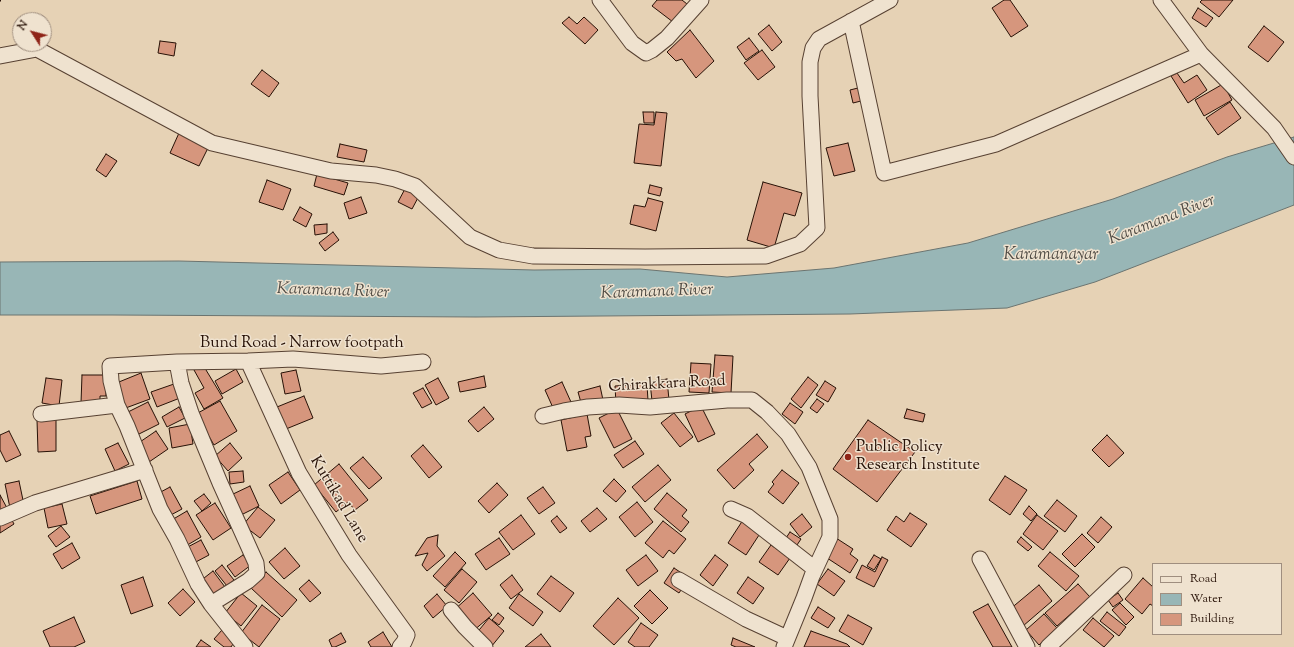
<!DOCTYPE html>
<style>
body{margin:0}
#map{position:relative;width:1294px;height:647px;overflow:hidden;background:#e6d2b5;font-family:"Sorts Mill Goudy",serif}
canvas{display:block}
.legend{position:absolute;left:1152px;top:563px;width:130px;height:72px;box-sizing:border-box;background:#efe2cf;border:1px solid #9f8e7f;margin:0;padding:5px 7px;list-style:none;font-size:12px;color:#271106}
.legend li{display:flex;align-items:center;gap:8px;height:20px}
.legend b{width:20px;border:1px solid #9f8e7f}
.north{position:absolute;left:12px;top:12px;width:40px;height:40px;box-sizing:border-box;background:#efe2cf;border:1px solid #9f8e7f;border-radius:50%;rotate:306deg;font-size:11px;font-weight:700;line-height:16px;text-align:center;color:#271106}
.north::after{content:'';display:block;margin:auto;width:14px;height:18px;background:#8f2418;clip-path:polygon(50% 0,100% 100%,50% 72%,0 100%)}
</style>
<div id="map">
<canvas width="1294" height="647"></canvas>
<ul class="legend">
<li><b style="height:5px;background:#efe2cf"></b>Road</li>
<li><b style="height:11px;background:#98b6b6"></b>Water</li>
<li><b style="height:11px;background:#d6967d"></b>Building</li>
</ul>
<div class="north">N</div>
</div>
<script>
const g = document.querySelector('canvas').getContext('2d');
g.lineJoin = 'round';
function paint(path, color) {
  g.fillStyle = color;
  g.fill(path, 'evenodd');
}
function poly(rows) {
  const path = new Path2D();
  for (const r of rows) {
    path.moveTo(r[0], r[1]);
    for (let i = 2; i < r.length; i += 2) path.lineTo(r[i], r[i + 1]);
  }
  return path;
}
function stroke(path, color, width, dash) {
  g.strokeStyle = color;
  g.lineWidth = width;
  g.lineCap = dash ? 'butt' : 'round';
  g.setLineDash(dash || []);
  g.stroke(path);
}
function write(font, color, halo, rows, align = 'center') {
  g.font = font + ' "Sorts Mill Goudy",serif';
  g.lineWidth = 3;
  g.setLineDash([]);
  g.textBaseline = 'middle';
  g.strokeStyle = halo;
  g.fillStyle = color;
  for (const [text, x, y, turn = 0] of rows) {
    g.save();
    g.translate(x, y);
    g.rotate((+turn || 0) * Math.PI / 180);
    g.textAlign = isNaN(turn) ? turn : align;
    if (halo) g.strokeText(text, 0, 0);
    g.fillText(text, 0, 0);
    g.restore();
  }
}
const water = poly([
 [1294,137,1294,205,1095,282,1007,308,850,314,476,317,112,315,0,315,0,262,179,261,534,270,640,269,727,277,834,268,968,243,1113,199,1227,157,1294,137]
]);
paint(water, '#98b6b6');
stroke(water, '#6b7470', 1);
const building = poly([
 [657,0,682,0,687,4,673,22,652,6,657,0],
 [1004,0,1010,0,1028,26,1011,37,992,8,1004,0],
 [1202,0,1233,0,1219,17,1200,2,1202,0],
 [1198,8,1213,18,1206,27,1192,18,1198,8],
 [569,17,577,24,584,17,598,30,585,44,562,23,569,17],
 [769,25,782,42,772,51,758,34,769,25],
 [1264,26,1284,42,1268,62,1248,47,1264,26],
 [690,30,714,61,696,78,682,59,676,61,667,52,690,30],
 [749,38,759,51,746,60,737,47,749,38],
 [160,41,176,43,174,56,158,53,160,41],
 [762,50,775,67,758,80,744,63,762,50],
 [262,70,279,83,269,97,251,84,262,70],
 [1177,73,1184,83,1197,75,1207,90,1188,103,1171,76,1177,73],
 [1223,84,1232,100,1204,116,1195,100,1223,84],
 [858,88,861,101,853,103,850,90,858,88],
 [1230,102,1241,118,1218,135,1206,118,1230,102],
 [643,112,654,112,654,123,644,123,643,112],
 [656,112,667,113,661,166,634,163,639,124,654,125,656,112],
 [179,133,209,146,199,166,170,153,179,133],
 [848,143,855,171,834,176,826,148,848,143],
 [340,144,367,150,364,162,337,157,340,144],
 [106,154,117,161,106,177,96,170,106,154],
 [317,174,348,183,344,195,314,186,317,174],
 [267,180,291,189,283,210,259,202,267,180],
 [763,182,802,193,795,216,784,213,774,248,747,240,763,182],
 [650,185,662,188,660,196,648,193,650,185],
 [406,187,420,194,412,209,398,202,406,187],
 [361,197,367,213,349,219,344,203,361,197],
 [648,198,663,202,656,231,630,224,634,205,645,207,648,198],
 [300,207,312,214,306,227,293,220,300,207],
 [327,224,327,233,315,235,314,225,327,224],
 [333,232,339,240,325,251,319,243,333,232],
 [715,355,733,356,731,393,712,392,715,355],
 [691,363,711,364,709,393,689,392,691,363],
 [203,365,223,398,204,409,195,393,204,388,194,370,203,365],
 [236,369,243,382,222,394,215,381,236,369],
 [296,370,301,391,285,394,281,373,296,370],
 [141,373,150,399,123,409,114,384,141,373],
 [82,375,106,375,106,396,100,396,100,403,81,403,82,375],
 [484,376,486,387,460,392,458,382,484,376],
 [808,377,818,385,801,408,791,399,808,377],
 [46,378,62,380,59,406,42,403,46,378],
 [438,378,449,398,436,405,425,385,438,378],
 [667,379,669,400,652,401,650,382,667,379],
 [825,381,836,388,828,402,816,395,825,381],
 [562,382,571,402,554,410,545,390,562,382],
 [174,384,180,398,157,407,151,392,174,384],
 [647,384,648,401,616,404,615,386,647,384],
 [600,386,603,400,582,406,578,392,600,386],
 [423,388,432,403,422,408,413,393,423,388],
 [304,396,313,418,286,429,277,407,304,396],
 [817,399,824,404,817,413,810,408,817,399],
 [220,401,237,431,214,445,196,414,220,401],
 [148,402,159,424,137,435,126,413,148,402],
 [790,403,803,412,795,424,782,414,790,403],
 [701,406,715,434,698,442,685,414,701,406],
 [179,407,185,418,167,427,162,417,179,407],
 [484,407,494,419,478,432,468,421,484,407],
 [617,409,632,439,614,448,599,418,617,409],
 [907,409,925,414,923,422,904,418,907,409],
 [674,413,693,437,680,447,661,423,674,413],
 [587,414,591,436,585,437,587,447,567,451,561,420,587,414],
 [56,419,56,451,38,452,37,420,56,419],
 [868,420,915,452,877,502,833,469,868,420],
 [190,424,193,444,172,448,169,428,190,424],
 [9,431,21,455,6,462,0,450,0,435,9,431],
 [156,431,168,449,149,462,137,444,156,431],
 [757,434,768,447,749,464,754,470,734,489,717,470,757,434],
 [1107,435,1124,453,1109,467,1092,450,1107,435],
 [635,441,644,454,623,468,614,455,635,441],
 [118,443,129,464,115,471,105,449,118,443],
 [230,443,242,458,228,471,215,456,230,443],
 [423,445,442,467,429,478,411,456,423,445],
 [363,457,382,478,369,489,350,468,363,457],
 [339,464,368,500,355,510,348,502,336,512,314,485,339,464],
 [658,465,671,480,645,502,632,487,658,465],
 [782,470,799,483,783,504,768,492,774,484,772,482,782,470],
 [243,471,244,482,230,484,229,472,243,471],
 [288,472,300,490,281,504,269,485,288,472],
 [1005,476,1027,490,1010,515,989,500,1005,476],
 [614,479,626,491,616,502,603,491,614,479],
 [19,481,24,505,10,508,5,484,19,481],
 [137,481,142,499,96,514,90,496,137,481],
 [497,483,508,495,489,513,478,501,497,483],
 [250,486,259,506,241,515,231,495,250,486],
 [170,487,182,509,169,516,157,494,170,487],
 [543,487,555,503,539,514,527,498,543,487],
 [667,493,687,510,682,516,689,522,681,532,654,509,667,493],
 [204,494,211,503,202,511,194,501,204,494],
 [0,495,7,508,0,512,0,495],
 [1057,500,1077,516,1065,532,1044,516,1057,500],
 [637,502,653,522,635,537,619,517,637,502],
 [215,503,231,528,213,540,196,515,215,503],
 [62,504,67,524,48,528,44,508,62,504],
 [1029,506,1037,514,1031,521,1023,514,1029,506],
 [258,507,275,520,260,538,243,525,258,507],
 [597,508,607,519,590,532,581,521,597,508],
 [187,511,201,537,184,547,170,521,187,511],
 [910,513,927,524,911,547,887,530,896,516,904,522,910,513],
 [802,514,812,527,800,537,790,524,802,514],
 [9,515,14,524,0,533,0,521,9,515],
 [521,515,535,534,513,550,499,532,521,515],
 [1037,515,1058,531,1043,550,1023,534,1037,515],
 [557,516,567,528,560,533,551,521,557,516],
 [1101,517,1112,527,1098,543,1087,533,1101,517],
 [743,520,761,532,746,555,728,543,743,520],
 [663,521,686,539,674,554,669,550,663,558,645,543,663,521],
 [61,526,70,537,56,547,48,536,61,526],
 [790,532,801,539,797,545,786,538,790,532],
 [1082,534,1095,547,1075,567,1062,554,1082,534],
 [438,535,437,546,445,556,427,571,422,565,428,553,415,556,427,538,438,535],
 [1021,537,1032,547,1028,551,1017,542,1021,537],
 [499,538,510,554,486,570,475,554,499,538],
 [836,538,853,549,850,554,858,560,850,573,824,556,836,538],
 [201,540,209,555,192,564,184,549,201,540],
 [72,543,80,558,62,569,53,554,72,543],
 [771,545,790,558,778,575,759,562,771,545],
 [285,548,300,566,284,579,269,562,285,548],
 [455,552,466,563,445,587,433,576,455,552],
 [1050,552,1079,576,1066,591,1038,566,1050,552],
 [243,555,251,565,235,577,227,566,243,555],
 [646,555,658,571,638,586,626,570,646,555],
 [715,555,728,565,713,586,700,575,715,555],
 [874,555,881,559,874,570,867,566,874,555],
 [882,557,888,560,874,587,856,578,862,565,875,572,882,557],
 [222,565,234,580,227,586,215,571,222,565],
 [674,568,689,578,679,593,664,583,674,568],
 [462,569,477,582,459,603,444,590,462,569],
 [828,569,845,581,834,596,817,584,828,569],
 [213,571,225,587,211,598,199,582,213,571],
 [266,572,297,600,282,617,251,588,266,572],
 [512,575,523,590,511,599,500,585,512,575],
 [551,576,574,593,560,612,537,594,551,576],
 [143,577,153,606,131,614,121,585,143,577],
 [748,577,764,588,753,604,737,593,748,577],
 [1143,578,1153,587,1153,606,1150,604,1142,614,1125,599,1143,578],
 [309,580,321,593,310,602,299,589,309,580],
 [1078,584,1090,597,1057,626,1045,613,1078,584],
 [1039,585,1052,601,1023,626,1009,610,1039,585],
 [183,589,195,602,180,616,168,603,183,589],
 [650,590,668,608,652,624,634,606,650,590],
 [241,593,257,606,241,626,225,613,241,593],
 [473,593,492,615,473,631,454,610,473,593],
 [1118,593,1123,600,1113,607,1108,600,1118,593],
 [437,594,447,606,433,618,424,606,437,594],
 [519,594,543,612,533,626,509,608,519,594],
 [618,598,639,618,614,645,593,626,618,598],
 [1120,603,1134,617,1126,625,1112,610,1120,603],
 [988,604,1012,647,993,647,973,612,988,604],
 [262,605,280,619,259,647,241,633,262,605],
 [818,607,835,618,828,628,811,618,818,607],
 [1107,612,1126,627,1119,636,1100,621,1107,612],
 [498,613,504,618,499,625,492,620,498,613],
 [1044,614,1057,628,1039,645,1026,630,1044,614],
 [848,615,872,628,863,645,839,631,848,615],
 [74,617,85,642,74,647,50,647,43,631,74,617],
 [489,618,504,631,491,647,475,635,489,618],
 [1093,618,1114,636,1104,647,1083,630,1093,618],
 [641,623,658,635,649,647,635,647,628,642,641,623],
 [222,630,235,641,231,647,224,647,214,639,222,630],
 [811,631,847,644,850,647,804,647,811,631],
 [383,632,392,647,371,647,368,642,383,632],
 [341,633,346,642,335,647,332,647,329,640,341,633],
 [541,634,551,647,525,647,541,634],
 [733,638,755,647,736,647,731,645,733,638],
 [201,640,211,647,196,647,201,640]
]);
paint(building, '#d6967d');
stroke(building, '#271106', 1);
const minor = poly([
 [600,0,632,43,646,53,652,50,667,38,701,0],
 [1161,0,1201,54,1274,128,1294,157],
 [851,21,884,173,996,144,1201,54],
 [0,56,37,49,212,143,331,171,376,175,395,179,415,186,470,237,499,250,533,256,645,257,766,256,800,244,817,228,810,96,810,62,813,48,819,39,890,0],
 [248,361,299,473,349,555,407,635,404,642,400,647],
 [177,362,181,383,191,413,220,483,256,563,257,573,248,581,211,604],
 [41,414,117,405],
 [543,416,564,411,588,407,619,405,650,407,727,400,752,400,767,412,788,434,809,467,830,519,830,537,812,576,804,598,784,647],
 [731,509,747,516,815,569],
 [0,518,35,503,145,470],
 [980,559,1027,647],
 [679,580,746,619,787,638],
 [451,610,465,627,485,647],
 [245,647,211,604,198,584,177,539,160,509,127,426,117,405,111,381,110,366,177,362,248,361,293,359,381,366,423,362],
 [1048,647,1124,575]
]);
stroke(minor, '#574132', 17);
stroke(minor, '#efe2cf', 15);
stroke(poly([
 [0,0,1,0]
]), '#271106', 3, [7, 7]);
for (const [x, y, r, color] of [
 [848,457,4,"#8f2418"]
]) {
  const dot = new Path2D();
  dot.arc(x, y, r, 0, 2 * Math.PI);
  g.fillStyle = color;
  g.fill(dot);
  stroke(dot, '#efe2cf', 1.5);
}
write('16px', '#271106', '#efe2cf', [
 ["Bund Road - Narrow footpath",302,344],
 ["Chirakkara Road",667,385,-3],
 ["Kuttikad Lane",338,500,59]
]);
write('16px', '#271106', '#efe2cf', [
 ["Public Policy",856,448],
 ["Research Institute",856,466]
], 'left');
write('italic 17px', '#4f4b44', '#efe2cf', [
 ["Karamana River",1162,221,-21],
 ["Karamanayar",1051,256],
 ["Karamana River",333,292,2],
 ["Karamana River",657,293,-2]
]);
</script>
